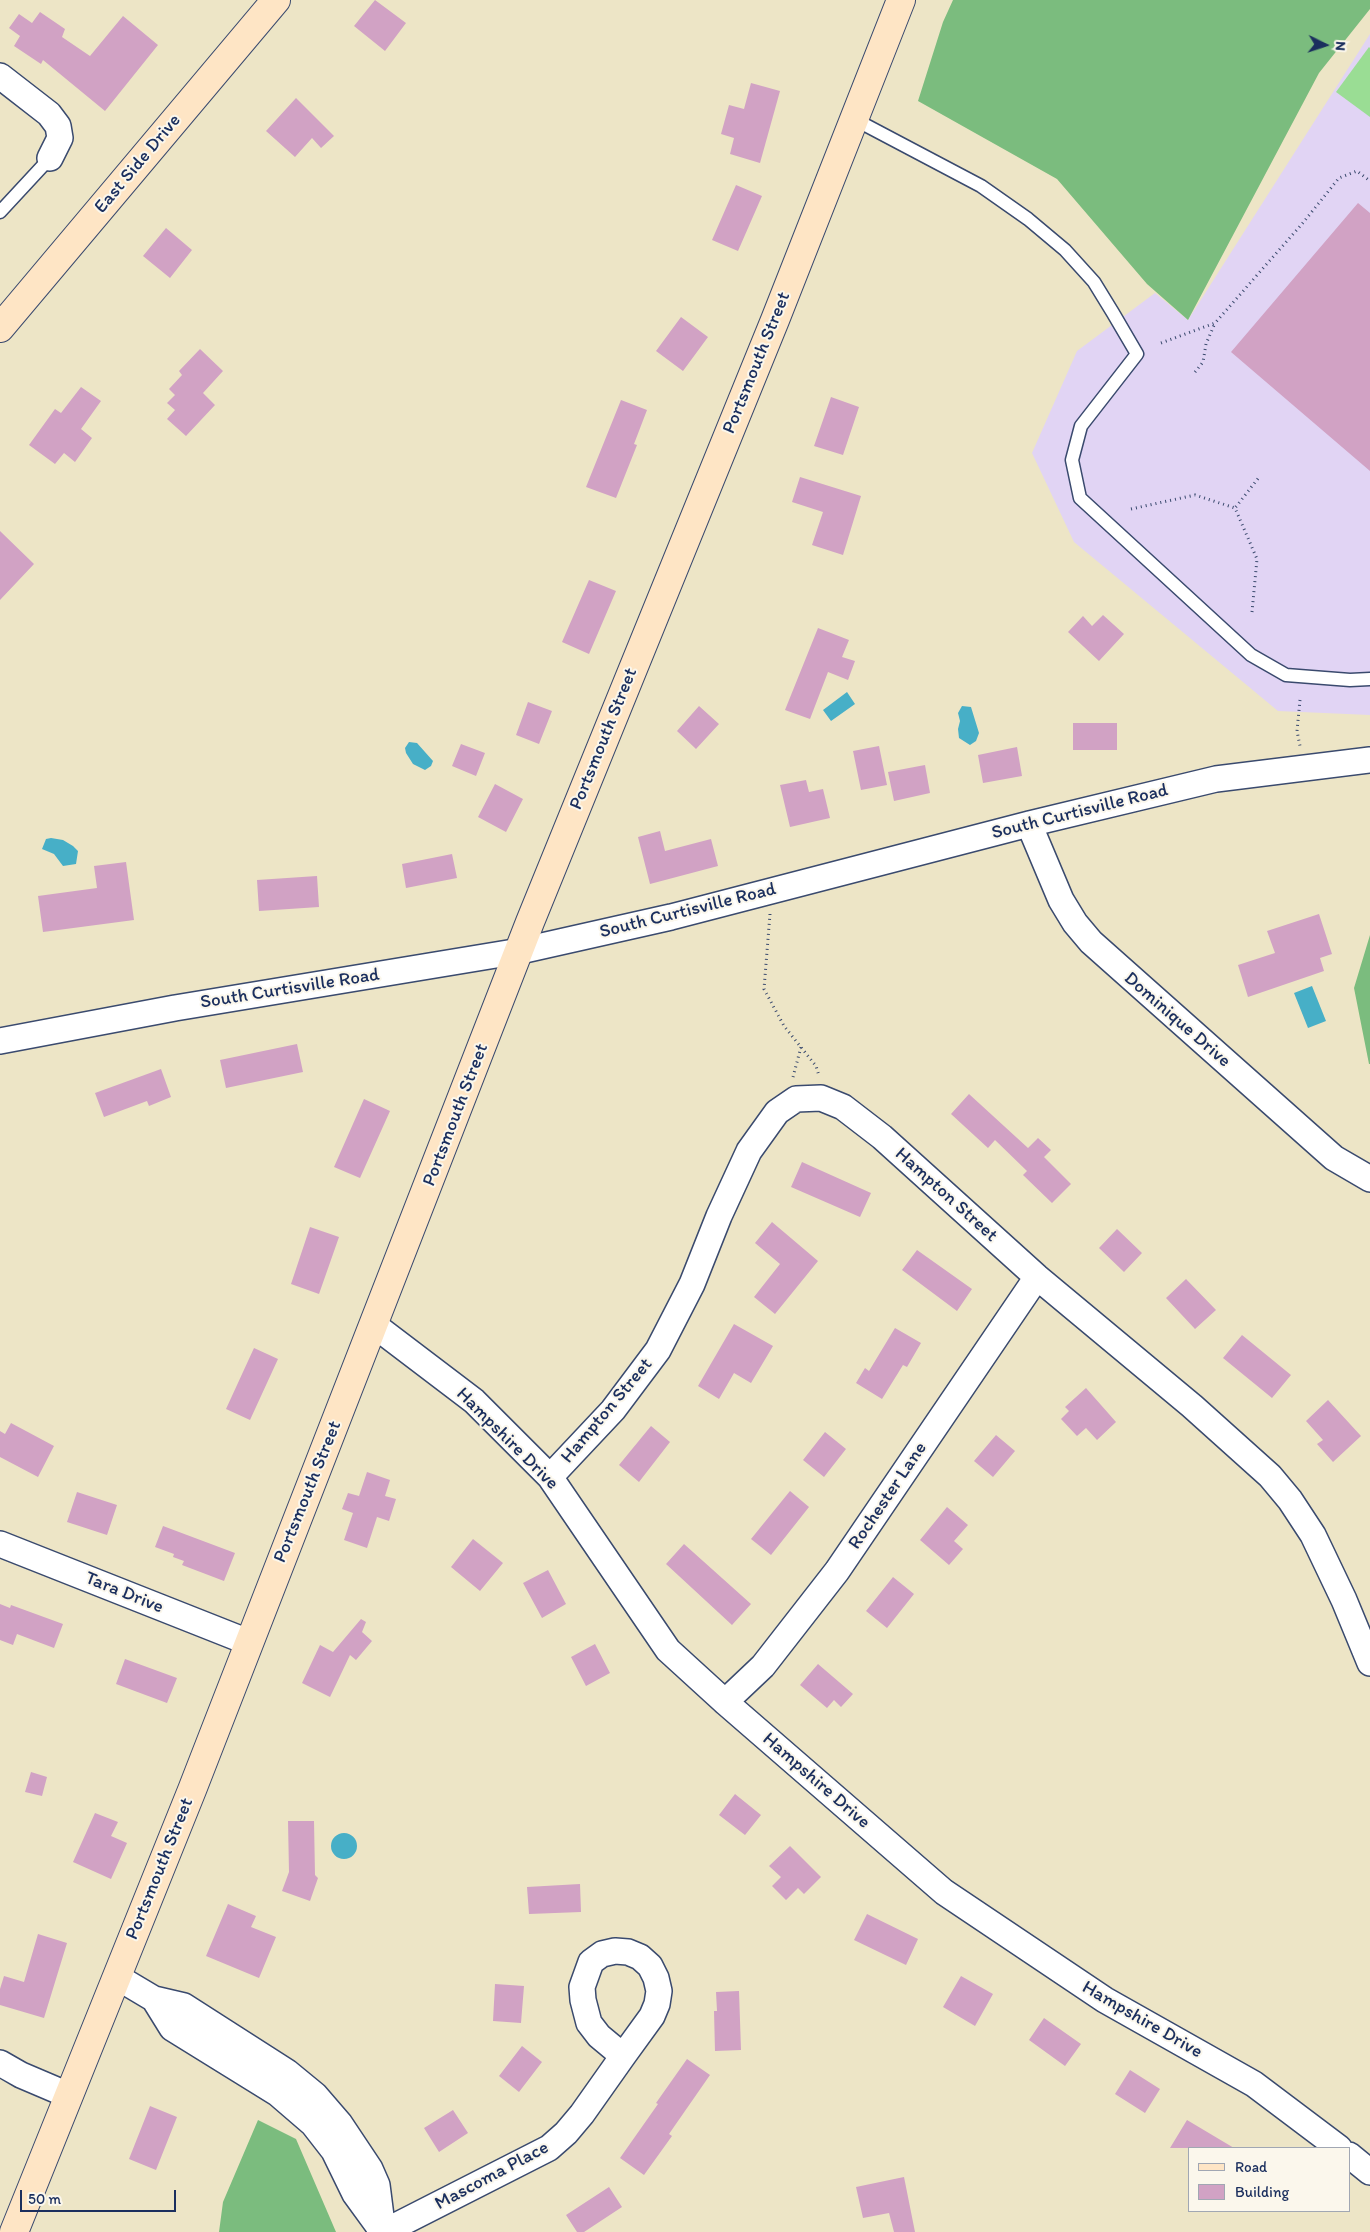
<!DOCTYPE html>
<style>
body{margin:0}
#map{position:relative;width:1370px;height:2232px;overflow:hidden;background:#ede5c6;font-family:Itim,sans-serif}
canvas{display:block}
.legend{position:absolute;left:1188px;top:2147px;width:162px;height:65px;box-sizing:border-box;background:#fbf7ec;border:1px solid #a1a7b3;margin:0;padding:6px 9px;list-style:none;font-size:15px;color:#1b2f5e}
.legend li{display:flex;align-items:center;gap:10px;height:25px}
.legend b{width:25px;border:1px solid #a1a7b3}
.north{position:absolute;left:1300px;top:20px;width:50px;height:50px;-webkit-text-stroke:4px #fbf7ec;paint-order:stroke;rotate:94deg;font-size:14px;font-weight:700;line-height:20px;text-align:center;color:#1b2f5e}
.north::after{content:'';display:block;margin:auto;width:18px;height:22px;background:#1b2f5e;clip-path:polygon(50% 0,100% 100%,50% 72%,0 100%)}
.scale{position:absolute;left:20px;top:2190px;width:156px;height:22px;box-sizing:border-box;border:2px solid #1b2f5e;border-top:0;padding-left:6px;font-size:15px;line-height:18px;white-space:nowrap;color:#1b2f5e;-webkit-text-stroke:4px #fbf7ec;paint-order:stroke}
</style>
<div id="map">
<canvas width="1370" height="2232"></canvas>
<ul class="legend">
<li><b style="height:6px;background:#fee5c5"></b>Road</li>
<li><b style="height:14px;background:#d1a2c4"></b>Building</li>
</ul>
<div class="north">N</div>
<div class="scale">50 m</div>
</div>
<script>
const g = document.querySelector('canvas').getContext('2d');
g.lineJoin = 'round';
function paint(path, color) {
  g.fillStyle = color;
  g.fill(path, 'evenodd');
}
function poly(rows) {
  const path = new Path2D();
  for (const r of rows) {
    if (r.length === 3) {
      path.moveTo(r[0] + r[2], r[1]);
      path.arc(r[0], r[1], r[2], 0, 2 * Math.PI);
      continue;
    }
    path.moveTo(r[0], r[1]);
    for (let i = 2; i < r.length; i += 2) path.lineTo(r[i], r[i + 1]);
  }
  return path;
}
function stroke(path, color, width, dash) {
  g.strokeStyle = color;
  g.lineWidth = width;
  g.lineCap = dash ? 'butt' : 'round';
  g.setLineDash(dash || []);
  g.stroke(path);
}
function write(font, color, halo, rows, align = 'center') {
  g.font = font + ' Itim,sans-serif';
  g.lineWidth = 4;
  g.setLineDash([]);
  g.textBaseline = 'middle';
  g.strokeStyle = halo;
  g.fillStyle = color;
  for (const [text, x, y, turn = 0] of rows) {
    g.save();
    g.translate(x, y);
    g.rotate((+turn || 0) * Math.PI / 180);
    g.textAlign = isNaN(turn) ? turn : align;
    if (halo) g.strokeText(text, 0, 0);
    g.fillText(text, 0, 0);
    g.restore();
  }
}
paint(poly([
 [1370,34,1370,715,1278,711,1074,542,1032,453,1077,351,1155,293,1188,320]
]), '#e1d4f4');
paint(poly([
 [1369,47,1370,48,1370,117,1336,92]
]), '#9add94');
paint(poly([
 [953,0,1370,0,1370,9,1319,73,1188,320,1147,284,1057,179,918,101,943,22],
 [1370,935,1370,1064,1369,1064,1354,988],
 [258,2120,296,2139,336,2232,219,2232,223,2202]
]), '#7bbc7e');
paint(poly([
 [847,692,855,704,831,721,823,710],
 [962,706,971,707,979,733,976,741,970,745,959,738,958,729,960,721,958,713],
 [409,742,417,743,433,761,431,766,425,770,413,764,406,753,405,748],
 [51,838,63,840,73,846,78,851,76,864,63,866,54,854,42,849,46,839],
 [1312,986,1326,1021,1308,1028,1294,993],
 [344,1846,13]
]), '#47afc7');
paint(poly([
 [375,0,406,23,385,51,354,26],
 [40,12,65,29,62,37,90,56,123,16,158,45,105,111,43,60,41,64,14,46,20,36,9,28,19,14,32,23],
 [751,83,780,91,760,163,730,154,734,138,721,134,729,105,744,109],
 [296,98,334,136,321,148,312,138,295,157,266,131],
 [736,185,762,196,738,251,712,240],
 [1358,203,1370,213,1370,471,1231,352],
 [166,228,192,250,170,278,143,256],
 [681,317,708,337,683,371,656,351],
 [200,349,223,371,203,393,215,405,186,436,167,419,175,410,167,403,175,395,169,389,182,375,179,371],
 [81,387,101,401,81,429,92,438,75,462,64,453,55,464,29,445,55,409,61,413],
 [831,397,859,407,843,455,814,446],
 [621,400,647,410,634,444,637,445,616,498,586,487],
 [800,477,861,496,843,555,812,545,823,512,792,502],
 [0,531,34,564,0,600],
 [589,580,616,591,589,654,562,642],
 [1103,615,1124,634,1099,661,1068,632,1083,616,1092,626],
 [818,628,849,640,842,657,855,661,848,680,828,672,810,719,785,710],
 [528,702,552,711,539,744,516,735],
 [699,706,719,724,696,749,677,731],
 [1073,723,1117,723,1117,750,1073,750],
 [461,744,485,753,476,776,452,766],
 [879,746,887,785,861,790,853,751],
 [1017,747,1022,776,983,783,978,755],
 [925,765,930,793,894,801,888,772],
 [806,780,809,792,823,789,830,818,790,827,780,785],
 [495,784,523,799,506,832,478,817],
 [660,831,665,851,711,839,718,866,650,884,638,837],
 [452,854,457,878,406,888,402,864],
 [126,862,134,920,43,932,38,896,97,888,94,866],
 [317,876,319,907,259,911,257,880],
 [1319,914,1332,954,1320,958,1324,971,1248,997,1238,965,1275,953,1267,931],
 [297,1044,303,1072,226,1088,220,1060],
 [161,1069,171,1097,149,1106,147,1101,104,1117,95,1093],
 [969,1094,1028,1148,1038,1138,1051,1150,1044,1157,1071,1184,1052,1203,1023,1175,1027,1171,995,1140,988,1148,951,1114],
 [364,1099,390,1111,360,1178,334,1167],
 [802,1162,871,1193,860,1217,791,1187],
 [772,1222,818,1261,775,1314,754,1297,780,1264,755,1243],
 [310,1227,339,1237,319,1294,291,1284],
 [1117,1229,1142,1253,1124,1272,1099,1248],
 [917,1250,972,1289,957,1311,902,1270],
 [1186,1279,1216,1310,1195,1329,1166,1298],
 [734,1324,773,1346,751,1383,734,1373,719,1399,698,1386],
 [895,1328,921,1343,907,1367,903,1365,882,1399,856,1383,865,1368,869,1371],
 [1242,1335,1291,1375,1272,1398,1223,1358],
 [254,1348,278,1359,250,1420,226,1409],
 [1086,1388,1116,1422,1097,1440,1086,1428,1077,1436,1061,1419,1069,1411,1065,1407],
 [1328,1400,1361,1436,1333,1462,1317,1444,1323,1440,1306,1421],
 [11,1423,54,1446,38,1477,0,1457,0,1431,5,1434],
 [651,1426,670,1442,639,1482,619,1465],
 [825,1432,846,1449,824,1477,803,1460],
 [996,1435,1015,1451,993,1477,974,1461],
 [367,1472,390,1480,385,1496,396,1499,389,1521,377,1517,367,1548,344,1540,353,1513,342,1509,348,1493,359,1496],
 [790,1491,809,1507,771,1555,751,1539],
 [77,1492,117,1505,107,1535,67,1522],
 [947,1507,968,1525,954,1541,963,1549,949,1565,920,1540],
 [163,1526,235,1553,224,1581,182,1565,184,1561,173,1557,174,1554,155,1547],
 [473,1539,503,1563,480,1591,451,1567],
 [684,1544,751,1604,732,1625,666,1564],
 [548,1570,566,1604,542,1618,523,1583],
 [893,1577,914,1594,887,1628,866,1611],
 [0,1604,10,1608,11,1605,63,1624,54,1648,17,1634,13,1645,0,1640],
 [361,1619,366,1622,362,1632,372,1641,356,1660,350,1655,330,1697,302,1683,320,1645,333,1652],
 [595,1644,610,1673,586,1686,571,1657],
 [125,1659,177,1678,167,1703,116,1684],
 [818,1664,853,1694,841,1707,834,1700,827,1708,800,1685],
 [31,1772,47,1777,42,1796,25,1792],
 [735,1794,761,1815,745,1835,719,1815],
 [95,1813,118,1822,111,1836,127,1843,111,1879,73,1862],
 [288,1821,314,1821,315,1875,318,1878,310,1901,282,1891,289,1872],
 [790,1846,821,1877,804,1894,798,1888,786,1900,772,1886,781,1877,769,1866],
 [580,1884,581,1912,529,1914,527,1887],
 [228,1904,256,1916,251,1927,276,1937,259,1978,206,1956],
 [867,1914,918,1939,906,1965,854,1940],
 [38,1934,67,1943,44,2018,0,2005,0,1989,4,1976,24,1982],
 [961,1976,993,1994,975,2026,943,2007],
 [495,1984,524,1986,521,2023,493,2021],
 [739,1991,741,2050,715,2051,714,2011,717,2011,716,1992],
 [1044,2018,1081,2044,1065,2066,1029,2040],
 [522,2046,542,2062,519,2092,499,2076],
 [687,2059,710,2075,669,2134,672,2136,644,2175,620,2158,658,2104,656,2103],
 [1130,2070,1160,2089,1145,2113,1115,2094],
 [150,2106,177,2117,156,2170,129,2159],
 [453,2110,468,2133,439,2152,424,2128],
 [1187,2120,1234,2148,1170,2148],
 [904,2177,915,2232,894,2232,889,2213,863,2218,856,2187],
 [609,2187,622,2207,584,2232,577,2232,566,2215]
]), '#d1a2c4');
const lane = poly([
 [854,119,981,186,1028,219,1065,250,1094,282,1113,313,1137,354,1081,426,1072,460,1080,498,1251,655,1286,675,1350,680,1370,679],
 [0,212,50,158]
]);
const street = poly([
 [0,76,49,114,58,126,60,138,50,158],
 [1029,824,1061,900,1075,923,1091,942,1334,1158,1370,1179],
 [0,1041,175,1008,520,951,671,917,1029,824,1216,779,1370,760],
 [374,1325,474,1401,550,1477,668,1650,725,1702,944,1892,1105,2000,1254,2084,1339,2148],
 [550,1477,613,1410,658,1350,692,1284,719,1216,749,1151,777,1112,796,1099,821,1098,843,1107,882,1137,1037,1277,1192,1406,1270,1476,1290,1500,1313,1535,1344,1600,1370,1663],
 [0,1544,248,1642],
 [725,1702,763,1666,837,1571,1037,1277],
 [117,1977,154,1999,184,2006,287,2072,315,2095,340,2124,370,2169,377,2185,383,2232],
 [154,1999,172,2028,277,2093,313,2124,334,2151,355,2194,382,2231],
 [0,2063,21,2075,68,2095],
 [1349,2155,1370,2172],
 [384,2232,549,2148,566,2133,582,2114,623,2056,652,2016,657,2004,659,1991,656,1978,650,1966,640,1957,628,1952,615,1951,602,1954,591,1962,582,1987,583,2000,589,2023,599,2036,623,2056]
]);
const secondary = poly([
 [0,328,276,0],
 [14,2232,192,1790,530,922,775,320,901,0]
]);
stroke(lane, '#3a4a6e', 15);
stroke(street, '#3a4a6e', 28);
stroke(secondary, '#3a4a6e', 30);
stroke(poly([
 [1161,343,1215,323,1302,224,1339,178,1357,171,1370,181],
 [1195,372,1203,362,1206,344,1215,323],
 [1131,509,1195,495,1235,508],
 [1252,612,1257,559,1235,508,1260,476],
 [1300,700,1297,731,1300,746],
 [770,914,764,989,784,1026,816,1066,819,1076],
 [793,1077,801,1047]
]), '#3a4a6e', 3, [1, 4]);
stroke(lane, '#fff', 12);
stroke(street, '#fff', 25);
stroke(secondary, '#fee5c5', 28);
write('19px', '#1b2f5e', '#fbf7ec', [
 ["East Side Drive",138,164,-50],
 ["Portsmouth Street",757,363,-68],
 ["Portsmouth Street",604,739,-68],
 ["South Curtisville Road",1080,812,-14],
 ["South Curtisville Road",688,911,-14],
 ["South Curtisville Road",290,989,-9],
 ["Dominique Drive",1177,1020,41],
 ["Portsmouth Street",456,1115,-69],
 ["Hampton Street",946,1195,42],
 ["Hampton Street",607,1411,-50],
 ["Hampshire Drive",507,1439,45],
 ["Portsmouth Street",308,1492,-68],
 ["Rochester Lane",888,1496,-56],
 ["Tara Drive",124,1593,22],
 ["Hampshire Drive",816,1781,41],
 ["Portsmouth Street",160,1869,-68],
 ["Hampshire Drive",1142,2020,30],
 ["Mascoma Place",492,2176,-28]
]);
</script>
